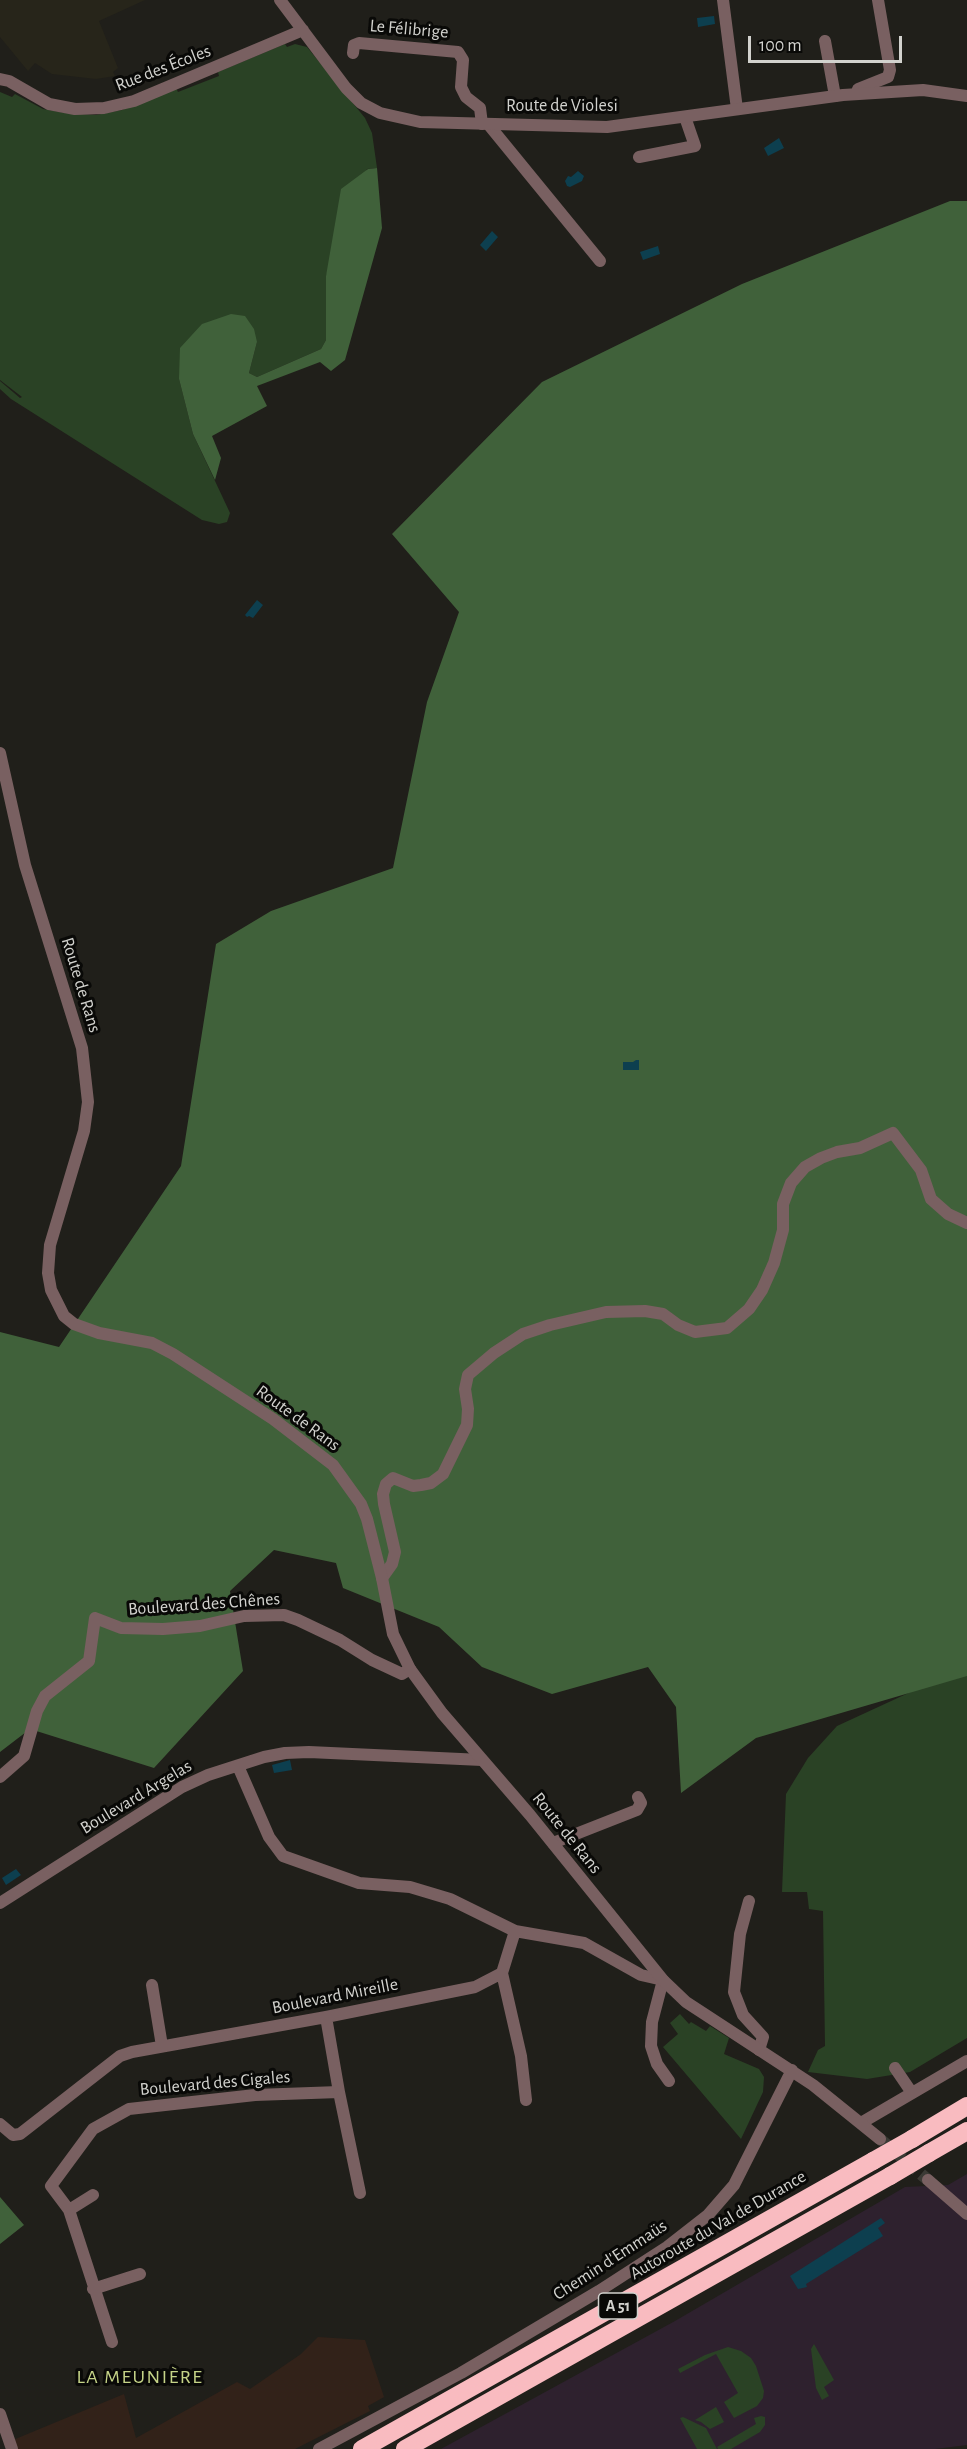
<!DOCTYPE html>
<meta charset="utf-8">
<style>
body{margin:0}
#map{position:relative;width:967px;height:2449px;overflow:hidden;background:#201f1a;font-family:"Alegreya Sans",sans-serif}
canvas{display:block}
.scale{position:absolute;left:748px;top:36px;width:154px;height:27px;box-sizing:border-box;border:3px solid #d2d2ce;border-top:0;padding-left:8px;font-size:18px;line-height:21px;white-space:nowrap;color:#d2d2ce;-webkit-text-stroke:4px #090907;paint-order:stroke}
</style>
<div id="map">
<canvas width="967" height="2449"></canvas>
<div class="scale">100 m</div>
</div>
<script>
const g = document.querySelector('canvas').getContext('2d');
g.lineJoin = 'round';
function paint(path, color) {
  g.fillStyle = color;
  g.fill(path, 'evenodd');
}
function poly(rows) {
  const path = new Path2D();
  for (const r of rows) {
    path.moveTo(r[0], r[1]);
    for (let i = 2; i < r.length; i += 2) path.lineTo(r[i], r[i + 1]);
  }
  return path;
}
function stroke(path, color, width, dash) {
  g.strokeStyle = color;
  g.lineWidth = width;
  g.lineCap = dash ? 'butt' : 'round';
  g.setLineDash(dash || []);
  g.stroke(path);
}
function write(font, color, halo, rows, align = 'center') {
  g.font = font + ' "Alegreya Sans",sans-serif';
  g.lineWidth = 6;
  g.setLineDash([]);
  g.textBaseline = 'middle';
  g.strokeStyle = halo;
  g.fillStyle = color;
  for (const [text, x, y, turn = 0] of rows) {
    g.save();
    g.translate(x, y);
    g.rotate((+turn || 0) * Math.PI / 180);
    g.textAlign = isNaN(turn) ? turn : align;
    if (halo) g.strokeText(text, 0, 0);
    g.fillText(text, 0, 0);
    g.restore();
  }
}
paint(poly([
 [318,2337,365,2340,384,2397,368,2406,370,2411,295,2449,15,2449,13,2440,124,2394,136,2438,237,2382,250,2389,301,2354]
]), '#322219');
paint(poly([
 [967,2174,967,2445,935,2449,441,2449,675,2321,905,2187,948,2185]
]), '#2e212e');
paint(poly([
 [0,0,145,0,99,21,118,68,113,72,115,76,96,79,52,74,35,63,28,71,0,37]
]), '#27251a');
paint(poly([
 [285,44,287,47,295,44,307,47,365,118,372,133,377,168,367,169,326,276,326,340,321,349,257,377,249,373,257,342,179,379,193,434,230,513,227,522,219,524,202,520,11,399,0,389,0,381,20,398,22,397,0,380,0,92,12,97,15,94,43,109,65,113,96,115,122,110,176,88,178,92,219,76,218,72],
 [967,1666,967,2038,910,2072,867,2079,808,2072,818,2050,825,2046,823,1911,809,1909,807,1892,782,1892,786,1794,808,1758,837,1726],
 [680,2014,689,2024,691,2022,706,2031,710,2026,729,2038,724,2054,759,2069,764,2077,763,2092,741,2139,663,2047,678,2034,670,2023],
 [814,2344,834,2380,824,2387,829,2396,822,2400,816,2388,811,2349],
 [728,2347,741,2351,751,2358,756,2366,764,2391,763,2398,757,2406,734,2418,724,2402,738,2393,716,2354,680,2373,678,2369,705,2355],
 [716,2407,724,2422,710,2429,701,2422,695,2420],
 [761,2416,765,2417,765,2425,760,2432,731,2449,718,2449,717,2447,756,2424,754,2418],
 [683,2417,706,2428,717,2449,697,2449,680,2418]
]), '#2a4225');
paint(poly([
 [377,168,382,228,345,360,331,371,320,362,257,386,267,406,212,436,221,458,215,480,193,434,179,379,180,348,202,324,231,314,245,316,254,329,257,342,249,373,257,377,321,349,326,340,326,276,341,189,368,169],
 [950,201,967,201,967,1676,756,1738,681,1793,676,1707,648,1667,552,1694,482,1667,439,1627,343,1588,336,1563,274,1550,230,1591,243,1671,154,1768,30,1729,0,1752,0,1332,59,1347,181,1166,216,944,271,911,393,868,427,702,459,612,392,534,542,382,742,284],
 [0,2197,24,2225,0,2244]
]), '#40613a');
paint(poly([
 [714,16,715,24,698,27,697,18],
 [779,138,784,148,768,156,764,148],
 [578,171,584,176,582,181,570,187,567,186,565,181,568,176,571,177],
 [492,231,498,237,486,251,480,245],
 [658,246,660,254,643,260,640,252],
 [257,600,263,605,253,618,249,616,247,617,245,615],
 [636,1060,639,1060,639,1070,623,1070,623,1062,633,1062],
 [290,1760,292,1770,274,1773,272,1765],
 [16,1869,21,1875,6,1885,2,1878],
 [881,2218,885,2223,878,2228,883,2236,806,2284,807,2287,798,2289,790,2276]
]), '#0d3f4f');
stroke(poly([
 [880,2139,928,2180]
]), '#3b3a35', 12, [12, 6]);
stroke(poly([
 [723,0,737,109],
 [825,41,835,96],
 [353,53,354,45,359,43,458,52,463,60,461,87,466,97,480,108,482,124],
 [857,94,858,89,888,77,890,70,878,0],
 [488,124,600,261],
 [639,157,695,146,685,117],
 [382,1578,392,1564,395,1552,384,1504,383,1494,386,1484,393,1478,413,1486,421,1485,431,1483,443,1474,467,1425,468,1409,465,1389,468,1375,494,1353,523,1334,550,1325,606,1312,645,1311,663,1314,678,1325,695,1332,727,1328,749,1309,762,1290,774,1263,783,1230,783,1204,791,1183,805,1167,821,1158,837,1152,860,1148,893,1133,921,1170,931,1199,948,1214,967,1223],
 [238,1766,269,1837,283,1856,359,1883,410,1887,450,1899,515,1931],
 [0,1777,24,1756,37,1711,45,1696,89,1661,95,1618,121,1628,163,1629,200,1626,244,1616,284,1615,298,1620,340,1640,372,1660,402,1674,410,1669],
 [553,1843,637,1810,641,1803,638,1797],
 [749,1901,740,1934,734,1992,743,2015,763,2037,759,2050],
 [0,1903,182,1787,208,1775,264,1757,285,1753,309,1752,482,1760],
 [502,1973,521,2056,526,2100],
 [152,1985,162,2046],
 [895,2068,912,2093],
 [339,2092,360,2193],
 [861,2123,967,2061],
 [0,2124,13,2135,20,2134,120,2056,132,2052,326,2017,475,1987,502,1973,515,1931,584,1943,641,1975,663,1980,652,2022,651,2046,657,2064,669,2081],
 [69,2210,93,2195],
 [93,2289,140,2274],
 [112,2342,69,2210,51,2186,93,2129,129,2109,255,2095,339,2092,326,2017],
 [0,2414,12,2449]
]), '#796061', 12);
stroke(poly([
 [280,0,346,88,361,103,380,113,420,122,607,127,843,95,923,90,967,96],
 [0,79,9,81,49,104,75,109,104,108,134,101,303,30],
 [0,753,25,865,82,1048,88,1102,84,1131,50,1245,48,1273,51,1290,64,1316,74,1324,99,1333,152,1343,173,1354,273,1419,333,1465,361,1504,367,1519,382,1578,393,1634,410,1669,442,1713,530,1815,663,1980,686,2002,813,2085,880,2139],
 [928,2180,967,2214],
 [319,2449,461,2373,599,2291,667,2247,708,2215,734,2185,792,2070]
]), '#796061', 12);
stroke(poly([
 [912,2139,967,2106],
 [929,2153,967,2131],
 [362,2449,873,2161],
 [405,2449,890,2176]
]), '#f9bbc0', 18);
stroke(poly([
 [873,2161,912,2139],
 [890,2176,929,2153]
]), '#f9bbc0', 18);
for (const [x, y, w] of [
 [618,2306,39]
]) {
  const box = new Path2D();
  box.roundRect(x - w / 2, y - 13, w, 26, 4.5);
  g.fillStyle = '#090907';
  g.fill(box);
  stroke(box, '#d2d2ce', 1.5);
}
write('bold 16px', '#d2d2ce', null, [
 ["A 51",618,2306]
]);
write('18px', '#d2d2ce', '#090907', [
 ["Le Félibrige",409,29,5],
 ["Rue des Écoles",163,68,-21],
 ["Route de Violesi",562,106],
 ["Route de Rans",81,985,73],
 ["Route de Rans",298,1418,36],
 ["Boulevard des Chênes",204,1604,-4],
 ["Boulevard Argelas",136,1797,-31],
 ["Route de Rans",567,1833,51],
 ["Boulevard Mireille",335,1996,-11],
 ["Boulevard des Cigales",215,2083,-5],
 ["Autoroute du Val de Durance",718,2225,-30],
 ["Chemin d'Emmaüs",610,2260,-33]
]);
g.letterSpacing = '1.5px';
write('20px', '#c5d387', '#090907', [
 ["LA MEUNIÈRE",140,2377]
]);
g.letterSpacing = '0px';
</script>
